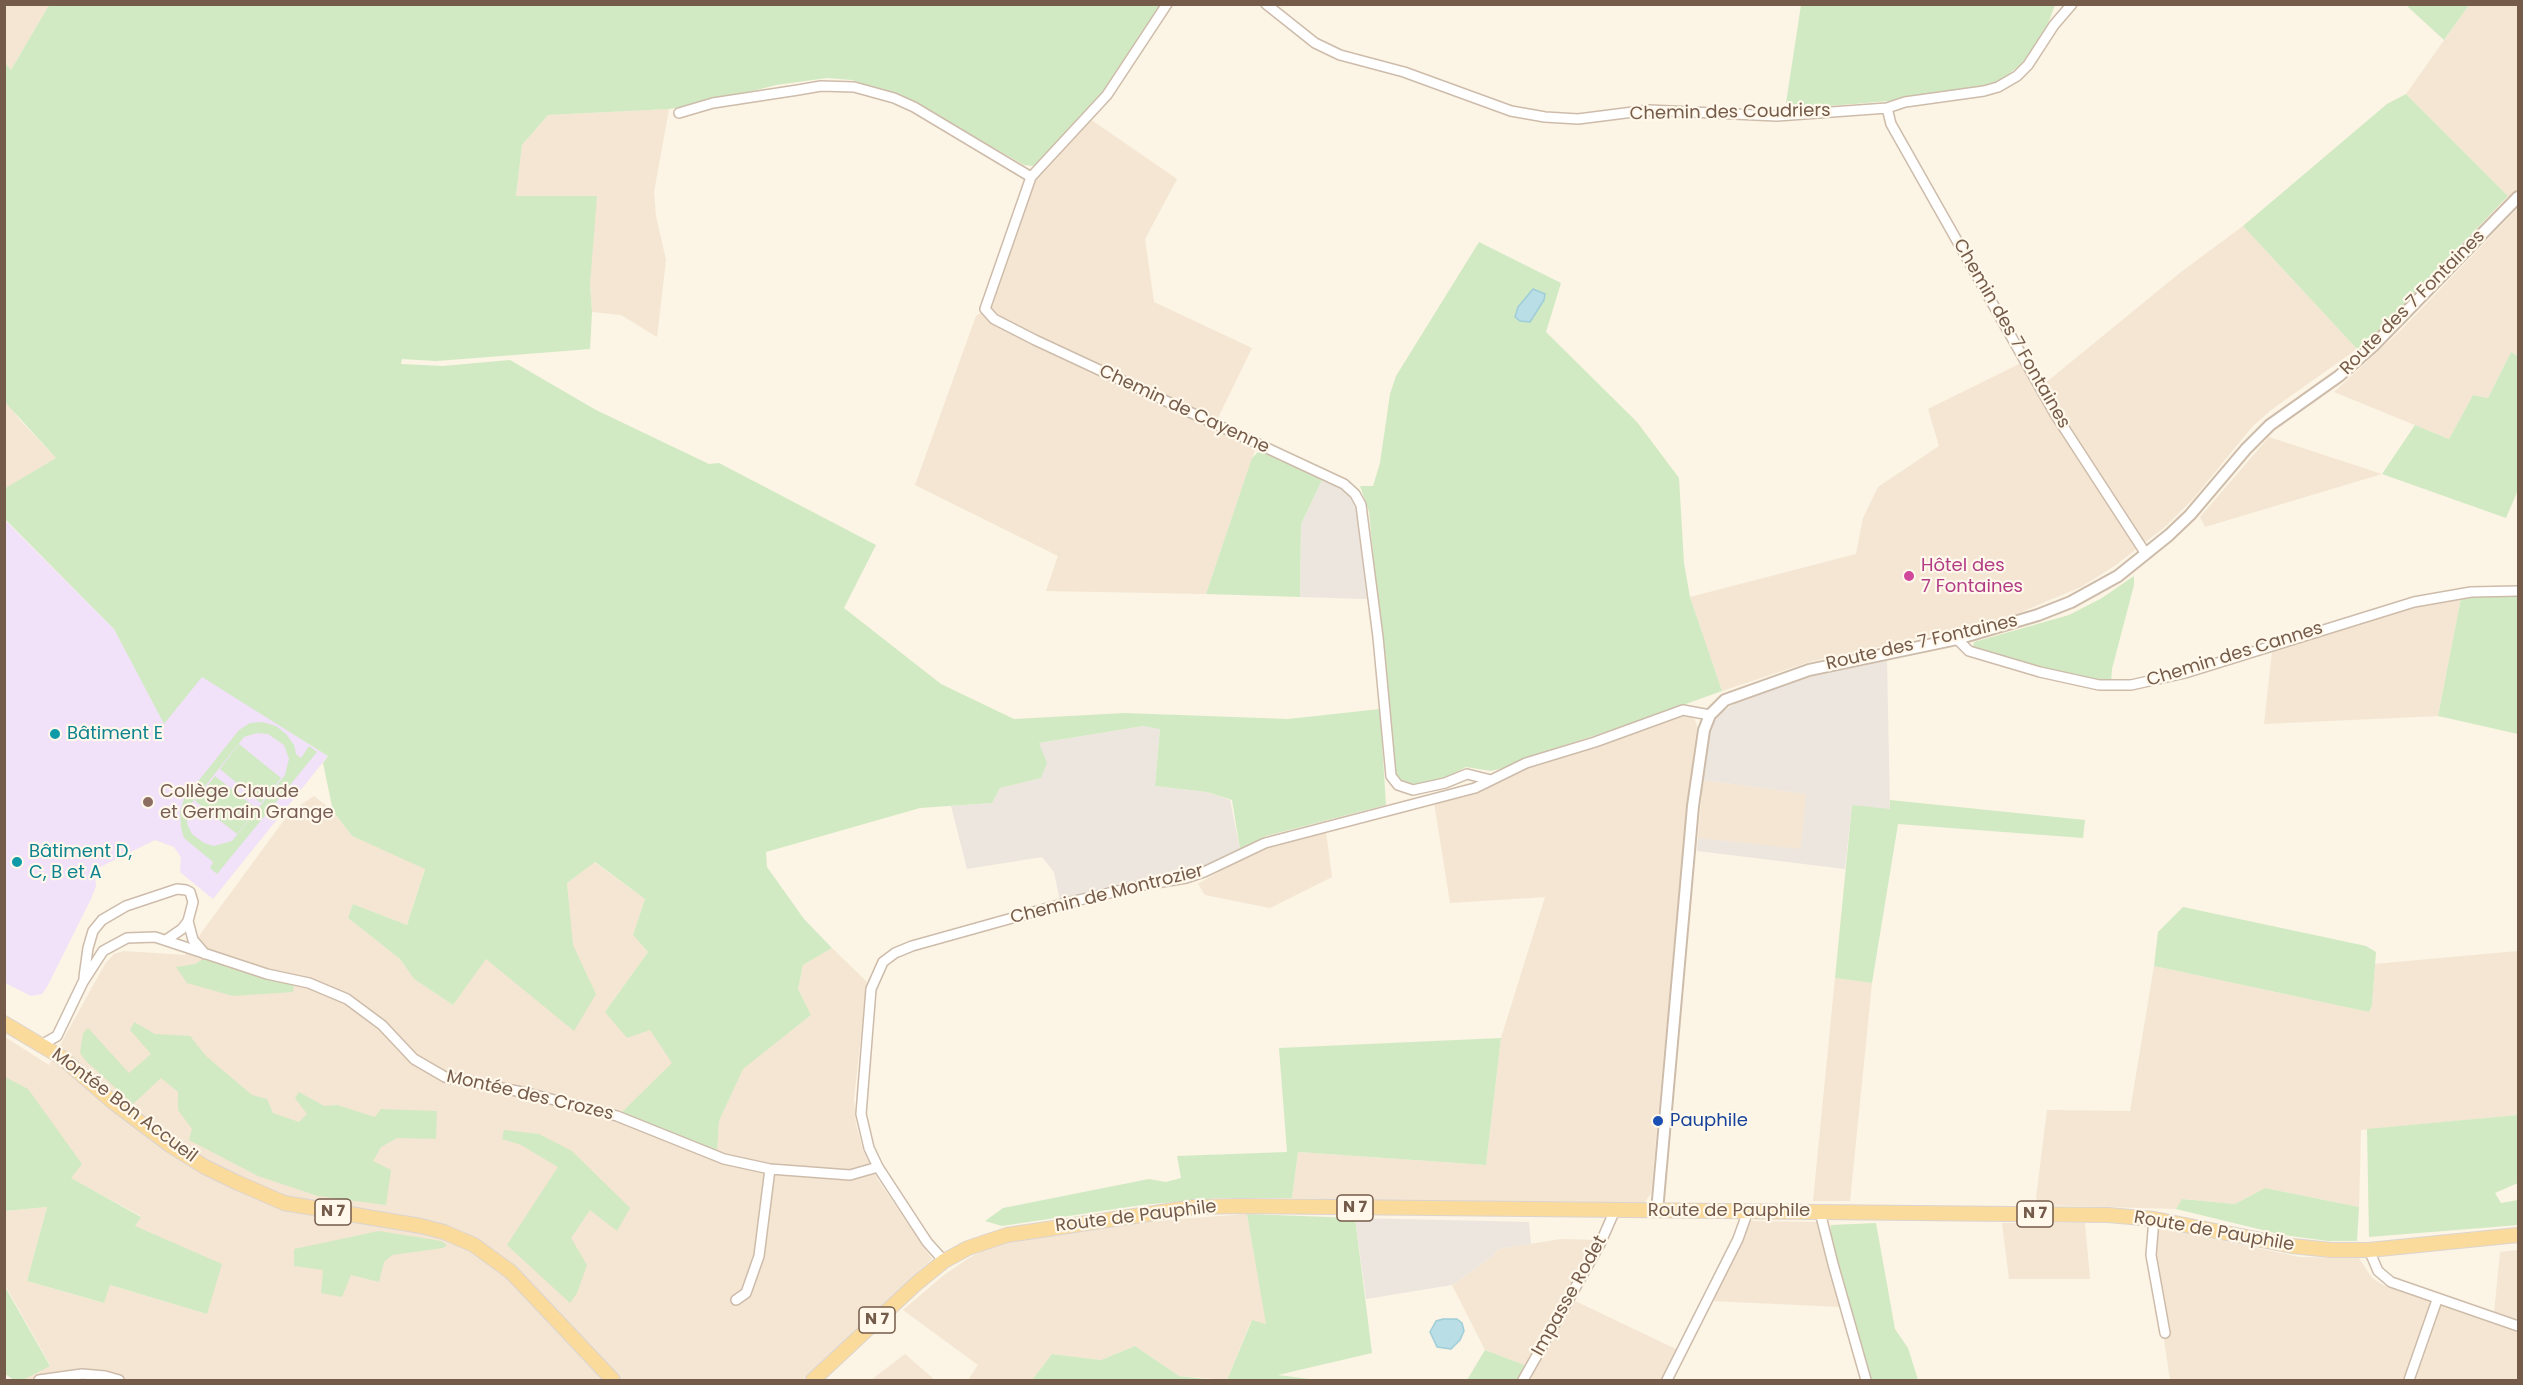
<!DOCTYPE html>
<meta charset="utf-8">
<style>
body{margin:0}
#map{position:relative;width:2523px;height:1385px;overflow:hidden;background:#fcf4e4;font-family:Poppins,sans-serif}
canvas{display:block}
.frame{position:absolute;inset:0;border:6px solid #755b4a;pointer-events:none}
</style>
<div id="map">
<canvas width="2523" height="1385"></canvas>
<div class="frame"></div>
</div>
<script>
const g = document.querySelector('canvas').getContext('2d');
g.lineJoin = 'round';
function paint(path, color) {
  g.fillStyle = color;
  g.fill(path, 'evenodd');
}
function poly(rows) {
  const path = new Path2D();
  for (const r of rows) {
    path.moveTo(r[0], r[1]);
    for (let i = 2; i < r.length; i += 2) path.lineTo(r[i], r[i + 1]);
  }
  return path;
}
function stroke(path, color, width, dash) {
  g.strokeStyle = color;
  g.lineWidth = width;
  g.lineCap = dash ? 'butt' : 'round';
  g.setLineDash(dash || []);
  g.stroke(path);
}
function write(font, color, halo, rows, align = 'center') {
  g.font = font + ' Poppins,sans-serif';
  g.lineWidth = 4.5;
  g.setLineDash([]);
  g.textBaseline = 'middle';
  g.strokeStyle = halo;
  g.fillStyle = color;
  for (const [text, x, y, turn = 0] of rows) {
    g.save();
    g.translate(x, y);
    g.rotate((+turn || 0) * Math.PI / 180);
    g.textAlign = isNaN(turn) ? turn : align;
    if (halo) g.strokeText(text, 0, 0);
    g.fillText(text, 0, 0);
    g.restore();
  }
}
paint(poly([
 [5,5,49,5,11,70,5,63],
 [2469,5,2518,5,2518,206,2406,94],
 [669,109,654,192,656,216,666,260,657,337,621,315,592,312,590,284,516,197,522,145,548,115],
 [1090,119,1177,179,1145,239,1154,302,1252,348,1213,428,1255,450,1206,594,1046,591,1058,556,915,485,976,316,994,304,994,292,1036,177],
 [2518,208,2518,356,2511,352,2488,398,2473,395,2449,439,2334,392,2400,331],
 [2243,226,2357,349,2271,410,2252,427,2193,499,2166,526,2116,565,2081,587,2021,612,1987,623,1809,662,1722,691,1690,597,1856,554,1863,518,1878,487,1939,446,1928,409,2023,362,2038,389,2181,272],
 [4,401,7,402,19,419,56,458,5,489],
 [2269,437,2382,474,2205,527,2200,517],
 [2461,598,2438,716,2264,724,2272,652,2408,608],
 [1684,714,1690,715,1695,720,1697,726,1686,816,1651,1193,1645,1202,1459,1203,1292,1198,1298,1152,1486,1165,1501,1038,1545,897,1450,903,1434,802,1479,792,1499,778,1531,765],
 [1703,780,1807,794,1801,850,1698,838],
 [314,796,333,811,352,836,425,868,407,925,353,904,348,918,400,959,414,979,453,1005,485,959,596,994,572,945,567,883,594,862,645,899,633,935,648,952,605,1012,650,1029,673,1063,614,1120,716,1161,719,1121,743,1068,811,1015,798,989,803,965,832,948,867,982,854,1099,856,1124,863,1150,878,1180,932,1259,803,1380,23,1380,50,1365,5,1285,5,1211,47,1207,27,1281,103,1303,110,1285,207,1314,135,1226,141,1216,70,1178,5,1138,5,1037,49,1065,105,964,114,954,124,951,185,955,290,812],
 [1326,832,1332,877,1270,908,1205,895,1198,884,1253,852],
 [2518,951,2518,1115,2361,1130,2359,1207,2265,1188,2235,1204,2183,1199,2176,1209,2039,1205,2036,1198,2047,1110,2130,1111,2154,966,2369,1012,2372,1005,2375,964],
 [1835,978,1872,983,1850,1201,1813,1201],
 [1247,1214,1267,1324,1251,1321,1227,1380,1179,1376,1135,1346,1101,1360,1052,1354,1032,1380,968,1380,978,1365,903,1310,944,1275,969,1258,996,1244,1104,1225],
 [1749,1221,1817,1222,1840,1307,1712,1301],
 [2002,1223,2085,1223,2090,1279,2009,1279],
 [2157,1227,2300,1257,2359,1258,2372,1278,2383,1285,2518,1330,2518,1380,2170,1380,2151,1254],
 [1561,1239,1597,1240,1527,1366,1485,1350,1452,1285,1493,1256,1498,1249],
 [2518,1250,2518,1320,2494,1313,2500,1252],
 [1575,1301,1678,1350,1663,1380,1536,1380,1529,1377],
 [905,1354,935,1380,871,1380]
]), '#f4e6d3');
paint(poly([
 [1323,478,1347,493,1355,504,1367,599,1300,597,1301,524],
 [1887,660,1890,810,1852,805,1845,869,1697,851,1698,838,1801,849,1806,794,1703,780,1709,737,1712,724,1721,713,1735,703,1800,678],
 [1143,726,1160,728,1155,786,1207,792,1230,800,1240,849,1202,869,1187,874,1129,884,1060,901,1054,872,1042,857,967,869,951,806,992,803,1000,788,1041,778,1039,743],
 [1355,1218,1529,1222,1531,1244,1498,1249,1493,1256,1452,1285,1366,1299]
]), '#ece6df');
paint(poly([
 [4,519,114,629,164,723,202,676,328,756,213,899,180,872,181,857,174,847,155,840,94,870,96,886,91,899,48,985,42,994,31,996,5,983]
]), '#f1e1f9');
paint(poly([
 [2410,4,2469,4,2469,5,2444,40,2408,7],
 [49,5,1163,5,1102,94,1043,160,1032,166,1024,165,908,99,852,80,827,78,776,85,705,103,669,109,548,115,522,145,516,196,597,196,590,284,592,312,590,349,476,358,436,361,402,359,401,364,443,366,510,360,596,410,709,464,719,463,876,545,844,608,941,684,1014,719,1125,713,1288,719,1380,709,1386,805,1266,836,1240,849,1232,800,1207,792,1155,786,1160,729,1143,726,1039,743,1047,763,1041,778,1000,788,992,803,920,808,766,852,767,867,804,919,832,948,803,965,798,989,811,1015,743,1069,719,1121,717,1152,621,1113,672,1063,650,1030,627,1038,605,1012,648,952,633,935,645,899,595,862,567,883,573,945,596,994,574,1031,486,959,453,1005,414,979,400,959,348,918,353,904,407,925,425,869,352,836,333,811,323,763,328,756,202,677,164,724,114,629,5,519,4,489,56,458,4,401,5,63,11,70],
 [1801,5,2055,5,2044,34,2022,64,1999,81,1980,87,1889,101,1793,109,1786,103],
 [2406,94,2508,196,2379,330,2357,349,2243,226,2387,104],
 [1479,242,1561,283,1546,332,1637,422,1679,478,1684,563,1690,597,1722,691,1621,727,1534,755,1503,768,1491,771,1466,767,1441,780,1416,785,1403,781,1397,775,1393,763,1369,512,1360,486,1373,486,1380,463,1390,394,1396,376],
 [2511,352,2518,356,2518,490,2506,518,2382,474,2415,425,2449,439,2473,395,2488,398],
 [1258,452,1265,453,1323,478,1301,524,1300,597,1206,594,1252,458],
 [2134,576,2134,585,2112,669,2111,682,2064,673,1973,647,1974,642,2069,615,2102,598],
 [2495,593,2518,594,2518,734,2438,716,2461,598],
 [262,722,276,726,286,734,294,745,296,754,301,758,309,746,317,752,217,874,210,868,213,862,184,838,181,828,180,812,184,799,239,730,250,723],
 [257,733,268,734,284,745,289,759,285,775,232,841,214,846,204,843,192,834,188,826,186,815,190,805,244,737],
 [239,744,281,778,261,803,220,769],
 [215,776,257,809,237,834,195,801],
 [1890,800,2085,820,2083,838,1898,824,1872,983,1835,978,1852,805,1890,809],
 [2183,907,2366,946,2376,952,2372,1005,2369,1012,2154,966,2158,932],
 [203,959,294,985,293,992,233,996,187,983,176,967,195,964],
 [134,1022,155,1034,190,1036,206,1056,252,1095,267,1099,273,1113,299,1122,307,1114,295,1098,299,1092,324,1106,337,1105,375,1117,381,1109,437,1111,436,1139,397,1138,381,1147,373,1161,391,1170,386,1205,318,1196,258,1176,189,1140,192,1129,178,1110,178,1092,161,1078,133,1104,85,1060,80,1053,83,1033,88,1028,129,1073,151,1054,130,1030],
 [1501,1038,1486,1165,1298,1152,1292,1198,1218,1198,1142,1205,1002,1226,985,1221,1003,1208,1149,1179,1166,1182,1181,1178,1177,1156,1287,1152,1279,1048],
 [5,1077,28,1089,82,1164,71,1178,141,1217,135,1226,222,1264,207,1314,110,1285,104,1303,27,1281,47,1207,5,1211],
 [2518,1115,2518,1183,2495,1193,2501,1203,2518,1200,2518,1225,2369,1237,2367,1129],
 [504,1130,539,1134,572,1151,630,1208,617,1231,590,1210,571,1238,587,1265,577,1293,570,1303,507,1245,558,1167,521,1145,502,1139],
 [2265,1188,2359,1207,2357,1241,2328,1241,2283,1235,2176,1209,2182,1199,2235,1204],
 [1247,1214,1355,1218,1372,1353,1278,1375,1317,1380,1227,1380,1252,1320,1266,1324],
 [1876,1223,1895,1329,1908,1348,1918,1380,1870,1380,1838,1267,1830,1232,1831,1225],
 [379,1231,441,1241,447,1245,443,1248,392,1255,384,1262,379,1282,351,1275,342,1297,321,1293,323,1270,294,1266,294,1249],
 [4,1285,50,1366,23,1380,14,1380,5,1374],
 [1135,1346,1179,1376,1214,1380,1032,1380,1052,1354,1101,1360],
 [1485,1350,1527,1366,1518,1380,1467,1380]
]), '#d1eac3');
const water = poly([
 [1533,289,1545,294,1544,300,1530,322,1520,321,1515,317,1518,307,1533,289],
 [1443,1319,1457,1319,1462,1323,1464,1331,1460,1340,1451,1349,1437,1347,1430,1332,1436,1321,1443,1319]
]);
paint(water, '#b9dee6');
stroke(water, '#9fcdd8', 1.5);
const minor = poly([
 [1167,4,1107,95,1031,177,985,309,994,319,1035,340,1344,484,1355,494,1361,505,1363,521,1378,637,1391,776,1398,785,1413,790,1445,783,1467,774,1491,780],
 [1266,4,1315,43,1340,55,1404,72,1511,111,1545,117,1578,119,1649,110,1777,116,1887,108,1905,102,1984,91,1998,87,2017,76,2028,65,2054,25,2072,4],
 [1887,108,1891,124,2055,414,2146,554],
 [679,113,713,103,798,90,821,86,854,87,894,98,914,107,1031,177],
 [1957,639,1969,651,2040,672,2099,685,2131,685,2185,673,2414,602,2471,592,2518,591],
 [188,921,193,940,205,954],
 [84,977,88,948,93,931,102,920,126,906,177,889,186,890,190,892,193,902,188,921,182,929,166,940],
 [43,1044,57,1036,83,982,103,951,127,938,155,937,267,974,309,983,347,999,382,1025,414,1059,445,1077,527,1093,617,1116,724,1159,770,1169,850,1175,878,1167],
 [1820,1212,1833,1264,1866,1380],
 [2154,1219,2151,1255,2165,1333],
 [2369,1250,2378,1271,2391,1282,2518,1326],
 [944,1261,927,1242,878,1167,869,1148,861,1114,871,989,883,962,895,953,912,946,1066,903,1144,885,1186,878,1204,872,1265,843,1475,788,1526,763,1595,742,1683,710,1710,715],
 [736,1300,746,1293,759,1256,770,1169],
 [39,1380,82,1374,105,1376,119,1380],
 [1523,1380,1600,1244,1615,1210],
 [1667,1380,1738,1239,1748,1211],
 [2409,1380,2437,1300]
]);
const tertiary = poly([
 [1657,1211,1693,806,1704,730,1710,715,1725,700,1809,670,1957,639,2038,615,2071,602,2118,576,2169,535,2190,515,2246,449,2270,425,2339,376,2373,346,2518,197]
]);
const primary = poly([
 [4,1023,61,1057,113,1102,170,1145,205,1167,236,1182,284,1203,421,1226,444,1232,474,1245,511,1272,613,1380],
 [813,1380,917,1283,944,1261,968,1248,1007,1235,1195,1207,1239,1206,2108,1215,2154,1219,2292,1246,2331,1250,2369,1250,2518,1235]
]);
stroke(minor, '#cebcab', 12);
stroke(tertiary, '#cebcab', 14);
stroke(primary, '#dbd4d0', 16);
stroke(minor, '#fff', 9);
stroke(tertiary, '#fff', 10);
stroke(primary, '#fbdb9c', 14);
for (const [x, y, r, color] of [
 [1909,576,6,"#d1479c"],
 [55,734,6,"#0f9aa8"],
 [148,802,6,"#8d6e63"],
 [17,862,6,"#0f9aa8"],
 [1658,1121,6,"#1a4fb4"]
]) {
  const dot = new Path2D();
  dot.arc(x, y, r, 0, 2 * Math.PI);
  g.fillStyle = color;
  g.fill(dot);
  stroke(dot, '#fff8eb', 2);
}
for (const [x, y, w] of [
 [1355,1208,36],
 [333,1212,36],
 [2035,1214,36],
 [877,1320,36]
]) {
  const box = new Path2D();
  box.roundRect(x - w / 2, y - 13, w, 26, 4.5);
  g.fillStyle = '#fff8eb';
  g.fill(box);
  stroke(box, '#755b4a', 1.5);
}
write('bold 16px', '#755b4a', null, [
 ["N 7",1355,1208],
 ["N 7",333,1212],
 ["N 7",2035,1214],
 ["N 7",877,1320]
]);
write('18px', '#755b4a', '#fff8eb', [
 ["Chemin des Coudriers",1730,113,-1],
 ["Route des 7 Fontaines",2413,303,-45],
 ["Chemin des 7 Fontaines",2011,334,60],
 ["Chemin de Cayenne",1184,410,25],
 ["Route des 7 Fontaines",1922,643,-13],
 ["Chemin des Cannes",2235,655,-17],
 ["Chemin de Montrozier",1107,895,-14],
 ["Montée des Crozes",530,1096,13],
 ["Montée Bon Accueil",124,1106,37],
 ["Route de Pauphile",1729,1211],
 ["Route de Pauphile",1136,1217,-7],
 ["Route de Pauphile",2214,1232,10],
 ["Impasse Rodet",1570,1296,-61]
]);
write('18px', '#b23c85', '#fff8eb', [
 ["Hôtel des",1921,566],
 ["7 Fontaines",1921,587]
], 'left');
write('18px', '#0d838f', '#fff8eb', [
 ["Bâtiment E",67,734],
 ["Bâtiment D,",29,852],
 ["C, B et A",29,873]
], 'left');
write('18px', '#785e54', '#fff8eb', [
 ["Collège Claude",160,792],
 ["et Germain Grange",160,813]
], 'left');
write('18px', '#164399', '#fff8eb', [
 ["Pauphile",1670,1121]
], 'left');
</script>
